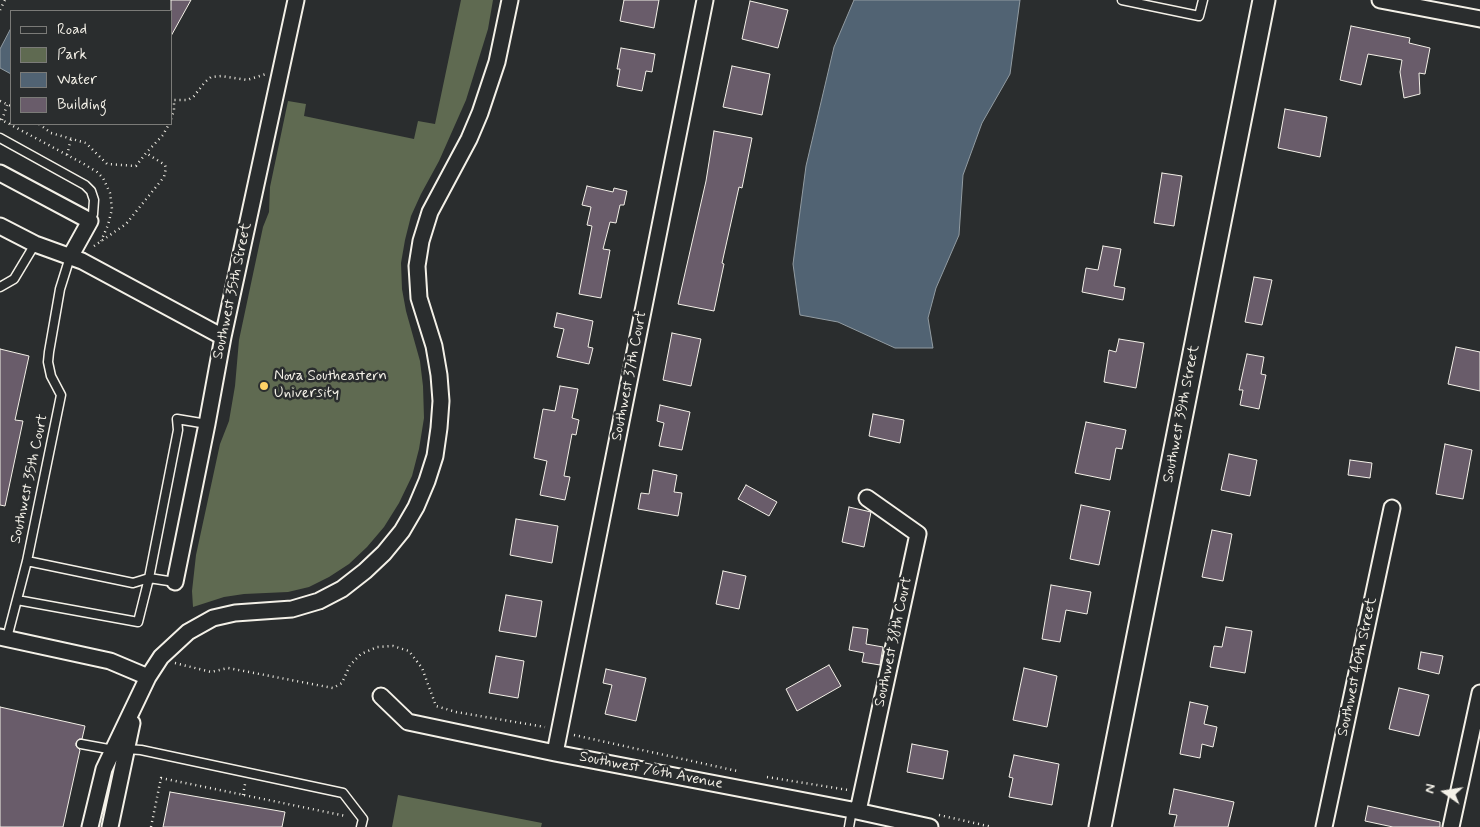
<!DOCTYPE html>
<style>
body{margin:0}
#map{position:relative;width:1480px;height:827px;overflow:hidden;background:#2a2d2e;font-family:Mynerve,sans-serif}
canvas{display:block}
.legend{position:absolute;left:10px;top:10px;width:162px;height:115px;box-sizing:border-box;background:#2a2d2e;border:1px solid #7b7b78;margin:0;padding:6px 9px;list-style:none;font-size:15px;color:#f4f1e8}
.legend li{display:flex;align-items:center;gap:10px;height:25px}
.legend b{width:25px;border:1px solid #7b7b78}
.north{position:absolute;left:1420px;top:767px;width:50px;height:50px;-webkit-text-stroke:4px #2a2d2e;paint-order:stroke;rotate:283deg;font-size:14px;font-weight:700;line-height:20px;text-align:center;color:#f4f1e8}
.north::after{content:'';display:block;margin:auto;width:18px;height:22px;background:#f4f1e8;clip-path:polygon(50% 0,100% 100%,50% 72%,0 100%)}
</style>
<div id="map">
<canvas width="1480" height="827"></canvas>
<ul class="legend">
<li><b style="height:6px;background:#2a2d2e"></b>Road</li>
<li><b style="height:14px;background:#5f6a51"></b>Park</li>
<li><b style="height:14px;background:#516373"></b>Water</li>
<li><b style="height:14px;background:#695c6a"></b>Building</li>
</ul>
<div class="north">N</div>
</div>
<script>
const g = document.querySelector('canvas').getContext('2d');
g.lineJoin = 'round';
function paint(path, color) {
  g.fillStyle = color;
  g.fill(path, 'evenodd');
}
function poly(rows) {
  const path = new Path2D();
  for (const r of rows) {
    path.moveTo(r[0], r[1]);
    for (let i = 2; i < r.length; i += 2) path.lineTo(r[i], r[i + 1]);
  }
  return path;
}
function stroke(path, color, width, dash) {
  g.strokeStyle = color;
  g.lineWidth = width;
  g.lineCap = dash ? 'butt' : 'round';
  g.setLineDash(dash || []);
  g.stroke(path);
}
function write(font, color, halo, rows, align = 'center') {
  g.font = font + ' Mynerve,sans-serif';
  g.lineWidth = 5;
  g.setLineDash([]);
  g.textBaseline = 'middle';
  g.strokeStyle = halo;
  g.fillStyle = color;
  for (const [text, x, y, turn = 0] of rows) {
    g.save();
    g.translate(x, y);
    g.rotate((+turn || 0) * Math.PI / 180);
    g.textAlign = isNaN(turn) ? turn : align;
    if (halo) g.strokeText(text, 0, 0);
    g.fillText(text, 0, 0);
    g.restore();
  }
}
paint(poly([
 [461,0,493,0,488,29,466,100,439,161,421,194,411,216,405,240,401,263,402,289,406,311,420,361,423,386,424,418,419,449,412,476,399,503,384,527,367,547,349,564,329,577,309,587,288,592,244,594,224,597,193,607,192,591,196,555,220,444,229,421,235,386,239,340,263,227,269,212,270,187,288,101,306,104,304,116,414,139,418,121,435,124],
 [398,795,542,823,541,827,392,827]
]), '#5f6a51');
const water = poly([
 [854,0,1020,0,1010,74,982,123,963,175,959,235,936,288,928,318,933,348,895,348,838,322,800,315,793,264,806,166,834,47,854,0],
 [11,28,11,74,0,68,0,49,11,28]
]);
paint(water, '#516373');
stroke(water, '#929ca2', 1);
const building = poly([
 [171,0,191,0,171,36,171,0],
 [624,0,659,0,654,28,620,21,624,0],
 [750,1,788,10,778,48,742,39,750,1],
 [1351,26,1410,38,1409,43,1430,48,1425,74,1419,73,1420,94,1404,98,1400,72,1402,60,1368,54,1361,85,1340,80,1351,26],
 [621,48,655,54,652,72,646,71,642,91,617,86,620,69,617,69,621,48],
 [732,66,770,74,762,115,723,107,732,66],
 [1285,109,1327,117,1320,157,1278,148,1285,109],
 [714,131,752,138,742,188,739,187,722,263,724,264,714,311,678,304,706,181,714,131],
 [1162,173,1182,176,1174,226,1154,223,1162,173],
 [587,186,613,192,614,188,627,191,624,205,620,205,616,223,610,222,603,249,610,250,601,298,579,294,592,226,587,225,591,207,582,205,587,186],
 [1103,246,1121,249,1114,286,1125,288,1123,300,1082,292,1086,268,1098,270,1103,246],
 [1254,277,1272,280,1262,325,1245,322,1254,277],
 [557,313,593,321,588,347,593,348,589,364,557,357,564,329,554,327,557,313],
 [672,333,701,339,691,386,663,380,672,333],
 [1119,339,1144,343,1136,388,1104,382,1109,350,1116,352,1119,339],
 [1456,347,1480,352,1480,391,1448,384,1456,347],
 [0,349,29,356,15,420,23,421,5,506,0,505,0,349],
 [1247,354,1264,357,1261,374,1266,375,1259,409,1240,405,1243,390,1239,390,1247,354],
 [560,386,578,389,572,418,579,420,576,435,572,434,564,476,570,477,565,500,540,495,547,461,534,458,543,409,555,411,560,386],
 [660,405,690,412,682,450,659,446,664,423,657,421,660,405],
 [873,414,904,420,900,443,869,436,873,414],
 [1086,422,1126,430,1122,449,1116,448,1110,480,1075,473,1086,422],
 [1445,444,1472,450,1463,499,1436,494,1445,444],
 [1229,454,1257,460,1250,496,1221,490,1229,454],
 [1350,460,1372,463,1370,478,1348,475,1350,460],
 [653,470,677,475,674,492,682,493,678,516,638,509,641,493,649,494,653,470],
 [746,485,777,502,769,516,738,499,746,485],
 [1081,505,1110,511,1099,565,1070,559,1081,505],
 [849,507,871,512,864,547,842,542,849,507],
 [516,519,558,526,552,563,510,555,516,519],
 [1212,530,1232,534,1223,581,1202,577,1212,530],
 [723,571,746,576,739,609,716,604,723,571],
 [1051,585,1091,592,1087,614,1066,610,1060,642,1042,639,1051,585],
 [506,595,542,601,536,637,499,631,506,595],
 [853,627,868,629,866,644,883,647,880,665,862,662,864,653,849,650,853,627],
 [1226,627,1252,631,1245,673,1210,667,1214,646,1222,647,1226,627],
 [1421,652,1443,656,1439,674,1418,669,1421,652],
 [496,656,524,661,518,698,489,693,496,656],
 [829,665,841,686,797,711,786,689,829,665],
 [1024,668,1057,676,1047,727,1013,720,1024,668],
 [606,669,646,678,636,721,605,714,612,685,603,683,606,669],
 [1399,688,1429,695,1419,736,1389,729,1399,688],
 [1190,702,1208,706,1204,724,1217,727,1213,747,1202,744,1200,758,1180,754,1190,702],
 [0,707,85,726,82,739,79,739,76,743,76,746,80,750,63,827,0,827,0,707],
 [912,744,948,751,943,779,907,772,912,744],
 [1014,755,1059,764,1052,805,1009,797,1013,778,1009,777,1014,755],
 [1174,789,1234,802,1228,827,1174,827,1177,815,1169,814,1174,789],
 [170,792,285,812,282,827,163,827,170,792],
 [1368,806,1440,822,1440,827,1393,827,1365,821,1368,806]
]);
paint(building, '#695c6a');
stroke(building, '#f4f1e8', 1);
const lane = poly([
 [1122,0,1199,16,1203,0],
 [0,138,85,185,91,191,94,200,93,214,90,221],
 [0,287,14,279,35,244],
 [27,561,133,583,149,578,175,582],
 [17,600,138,622,149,578,178,430,177,419,207,424],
 [7,638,27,561,61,395,51,376,48,362,49,352,60,289,70,257],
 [81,744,114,750],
 [126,749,141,750,343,793,363,819,361,827],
 [849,827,852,810]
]);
const street = poly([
 [1380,0,1480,19],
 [0,173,90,221,70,257],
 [0,226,35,244,82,261,223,337],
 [175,582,207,424,223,337,296,0],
 [0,637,110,661,148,677],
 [381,696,408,722,555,753,852,810,930,827],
 [555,753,705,0],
 [858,811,918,534,867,498],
 [90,827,104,769,148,677,161,657,188,632,213,618,235,613,292,609,319,601,342,589,365,571,384,553,402,531,416,507,427,481,435,456,439,428,441,401,439,375,434,346,419,298,417,266,421,241,430,212,469,139,480,113,497,62,510,0],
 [110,827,132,723],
 [1324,827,1392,508],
 [1451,827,1480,693]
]);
const secondary = poly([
 [1100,827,1264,0]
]);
stroke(lane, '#f4f1e8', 11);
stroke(street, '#f4f1e8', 19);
stroke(secondary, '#f4f1e8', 25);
stroke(poly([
 [0,10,5,0],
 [0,101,11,106],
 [0,119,84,164,97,172,103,178,110,193,112,209,108,225,101,241],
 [171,119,174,110,174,100,188,100,194,96,205,82,211,77,221,76,247,80,266,74],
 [2,120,7,105],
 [39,124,51,133,86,143,107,164,136,166,146,153,163,135,169,124],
 [67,155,71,139],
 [94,246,126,224,164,177,166,168,165,165,146,153],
 [175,663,211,672,228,668,333,688,342,683,350,665,361,654,377,647,393,646,409,651,422,668,436,706,456,712,545,727],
 [574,735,737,771],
 [767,777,848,790],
 [243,795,245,784],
 [939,815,992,827],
 [151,827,161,778,346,816]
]), '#f4f1e8', 2.5, [1, 4]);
stroke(lane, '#2a2d2e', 8);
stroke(street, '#2a2d2e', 15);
stroke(secondary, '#2a2d2e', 21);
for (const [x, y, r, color] of [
 [264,386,5,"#ffd166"]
]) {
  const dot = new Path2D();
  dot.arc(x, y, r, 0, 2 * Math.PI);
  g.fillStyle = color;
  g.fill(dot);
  stroke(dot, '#2a2d2e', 2);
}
write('15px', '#f4f1e8', '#2a2d2e', [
 ["Southwest 35th Street",233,291,-78],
 ["Southwest 37th Court",630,376,-79],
 ["Southwest 39th Street",1182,414,-79],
 ["Southwest 35th Court",30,479,-78],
 ["Southwest 38th Court",894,642,-78],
 ["Southwest 40th Street",1358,667,-78],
 ["Southwest 76th Avenue",651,771,11]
]);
write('15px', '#f4f1e8', '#2a2d2e', [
 ["Nova Southeastern",274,377],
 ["University",274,394]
], 'left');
</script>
